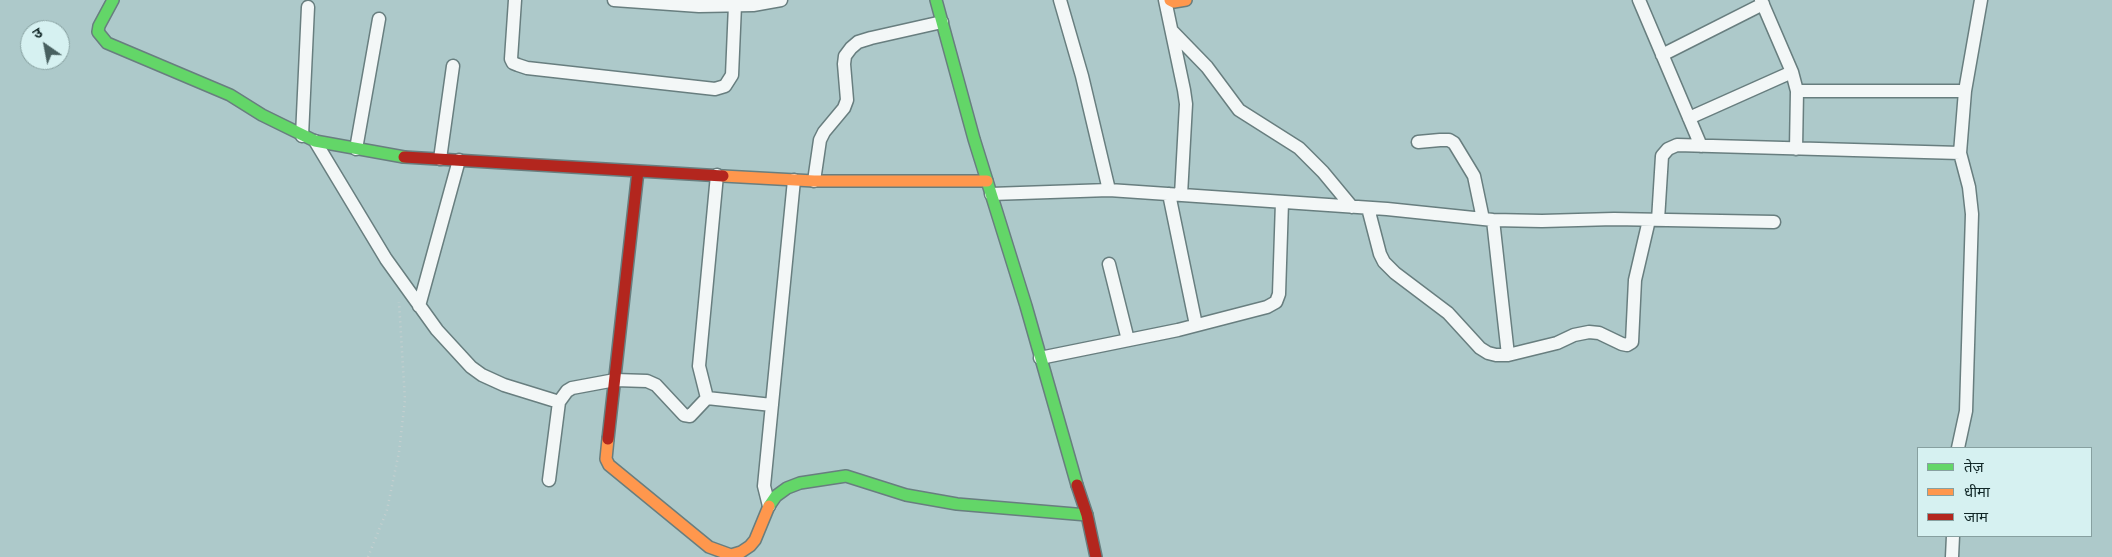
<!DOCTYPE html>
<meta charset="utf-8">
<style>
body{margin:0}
#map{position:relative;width:2112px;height:557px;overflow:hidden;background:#adc9ca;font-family:Jost,"Noto Sans Devanagari",sans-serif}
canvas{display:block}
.legend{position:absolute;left:1917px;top:447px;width:175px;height:90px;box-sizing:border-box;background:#d6f1f1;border:1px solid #87a0a0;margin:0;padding:6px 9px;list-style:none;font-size:15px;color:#112727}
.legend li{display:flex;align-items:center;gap:10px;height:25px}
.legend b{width:25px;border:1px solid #87a0a0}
.north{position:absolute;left:20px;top:20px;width:50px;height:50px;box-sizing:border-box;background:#d6f1f1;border:1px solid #87a0a0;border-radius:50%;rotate:327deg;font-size:14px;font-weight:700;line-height:20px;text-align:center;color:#112727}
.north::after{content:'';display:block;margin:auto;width:18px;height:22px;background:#486060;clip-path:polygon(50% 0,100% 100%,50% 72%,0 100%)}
</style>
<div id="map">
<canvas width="2112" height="557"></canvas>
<ul class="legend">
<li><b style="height:6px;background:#63d668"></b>तेज़</li>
<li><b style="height:6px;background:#ff974d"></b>धीमा</li>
<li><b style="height:6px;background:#b3261e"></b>जाम</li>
</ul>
<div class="north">उ</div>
</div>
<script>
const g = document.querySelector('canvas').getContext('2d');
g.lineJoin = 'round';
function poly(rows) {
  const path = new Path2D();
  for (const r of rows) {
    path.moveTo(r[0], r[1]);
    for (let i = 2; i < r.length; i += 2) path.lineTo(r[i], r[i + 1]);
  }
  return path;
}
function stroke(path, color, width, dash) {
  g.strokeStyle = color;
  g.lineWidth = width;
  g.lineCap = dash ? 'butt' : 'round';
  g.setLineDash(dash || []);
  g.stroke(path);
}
const street = poly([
 [515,0,511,59,513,63,518,65,527,68,715,89,725,86,732,75,735,5],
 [614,0,699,6,753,5,781,0],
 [1060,0,1082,76,1109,190],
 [1165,0,1184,90,1186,104,1181,195],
 [1639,0,1701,146],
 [1761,0,1792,72,1797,91,1796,149],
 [1172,31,1207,67,1239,110,1299,148,1323,172,1352,207],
 [1662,55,1763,4],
 [1797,91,1965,91],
 [1689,118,1792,72],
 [302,136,308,7],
 [315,141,386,259,437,330,471,367,482,375,504,385,559,402],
 [1418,142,1440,140,1449,140,1454,143,1474,176,1483,219],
 [356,149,379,19],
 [440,159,453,66],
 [814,181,820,140,824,132,844,108,847,100,844,64,845,56,851,48,858,42,871,38,942,22],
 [991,194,1109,190,1387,209,1493,220,1542,221,1614,219,1774,222],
 [1169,194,1196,325],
 [1368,208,1380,254,1384,262,1395,273,1448,313,1480,348,1488,353,1496,355,1508,355,1557,343,1574,335,1589,332,1599,333,1622,344,1627,345,1632,342,1635,280,1649,220],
 [1493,220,1508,355],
 [1658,220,1662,156,1668,149,1677,145,1960,153],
 [1109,264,1128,340],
 [419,306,459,160],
 [1040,358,1178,330,1267,307,1276,302,1279,294,1282,202],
 [707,398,699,366,717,175],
 [1958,448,1966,411,1972,214,1969,187,1960,153,1965,91,1981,0],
 [549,480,559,402,567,391,572,388,615,380,647,381,656,385,684,415,690,416,707,398,772,405],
 [769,506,764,486,794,180],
 [1952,557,1953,536]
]);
const fast = poly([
 [113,0,99,26,98,32,107,43,230,95,262,115,315,141,404,157],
 [936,0,974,139,1026,306,1077,485],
 [769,506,776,496,787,488,800,483,846,476,906,495,957,504,1087,515]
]);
const slow = poly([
 [1170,0,1174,2,1186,0],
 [723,176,814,181,987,181],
 [608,439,606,459,609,465,709,547,731,555,741,552,750,546,755,540,769,506]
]);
const jam = poly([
 [404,157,723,176],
 [608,439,638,171],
 [1077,485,1087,515,1096,557]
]);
stroke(street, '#687e7f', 15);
stroke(fast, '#687e7f', 14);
stroke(slow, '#687e7f', 14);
stroke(jam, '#687e7f', 14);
stroke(poly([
 [368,557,387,510,399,452,405,400,399,302]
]), '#c6d0d0', 2.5, [1, 4]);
stroke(street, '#f3f7f7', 12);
stroke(fast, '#63d668', 11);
stroke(slow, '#ff974d', 11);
stroke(jam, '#b3261e', 11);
</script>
